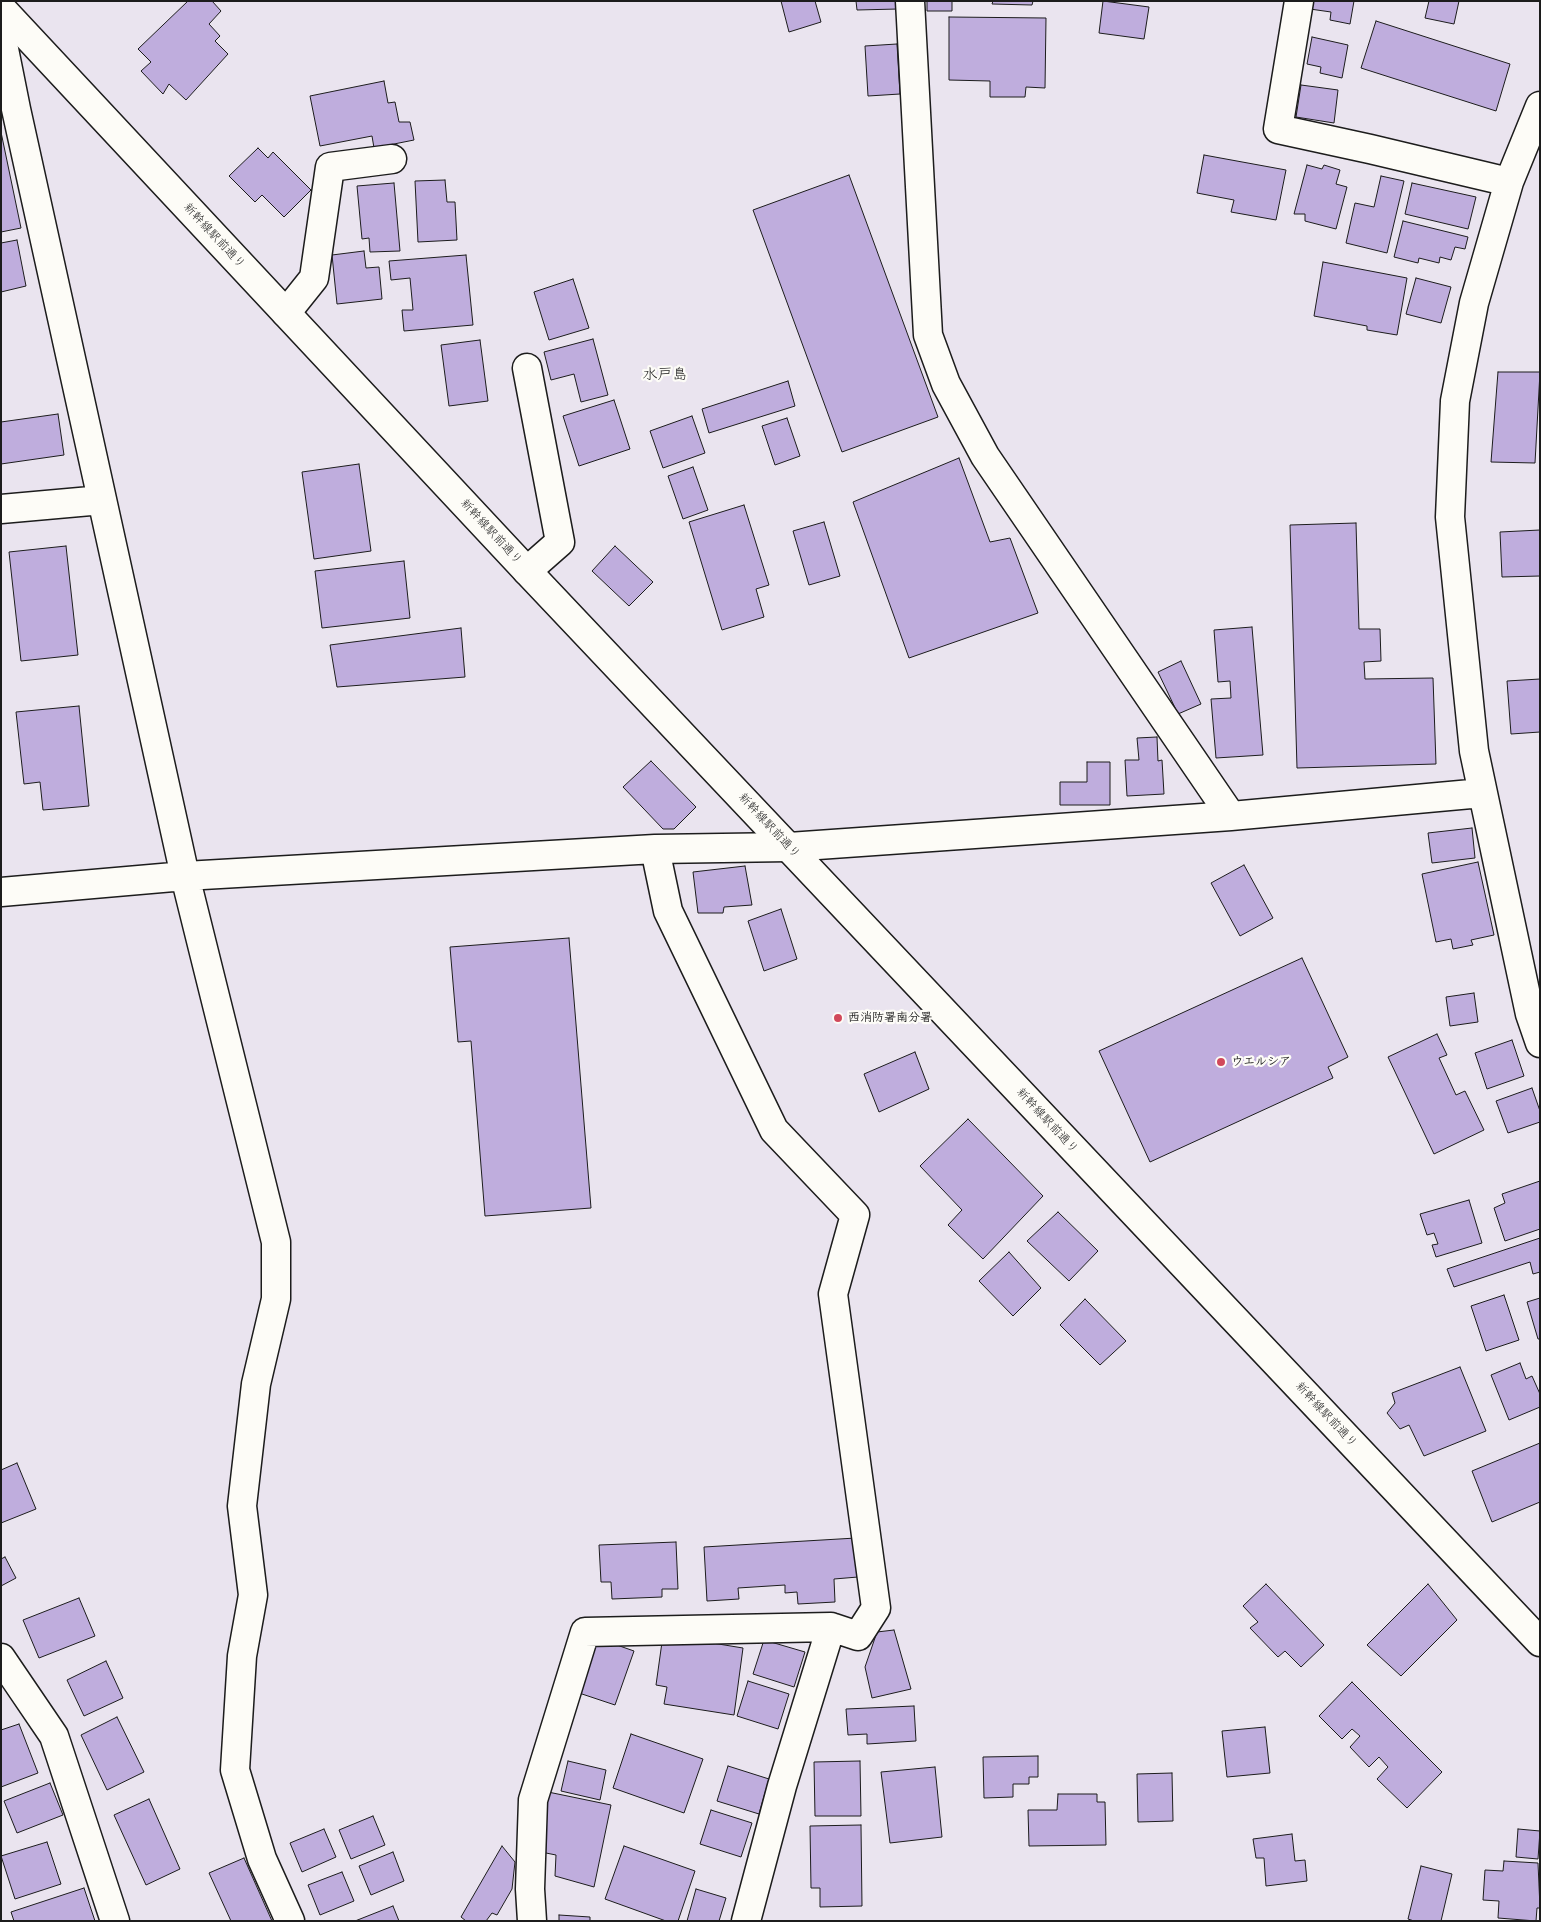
<!DOCTYPE html>
<meta charset="utf-8">
<style>
body{margin:0}
#map{position:relative;width:1541px;height:1922px;overflow:hidden;background:#eae4ef;font-family:"Balsamiq Sans",sans-serif}
canvas{display:block}
.frame{position:absolute;inset:0;border:2px solid #1c1c1c;pointer-events:none}
</style>
<div id="map">
<canvas width="1541" height="1922"></canvas>
<div class="frame"></div>
</div>
<script>
const g = document.querySelector('canvas').getContext('2d');
g.lineJoin = 'round';
function paint(path, color) {
  g.fillStyle = color;
  g.fill(path, 'evenodd');
}
function poly(rows) {
  const path = new Path2D();
  for (const r of rows) {
    path.moveTo(r[0], r[1]);
    for (let i = 2; i < r.length; i += 2) path.lineTo(r[i], r[i + 1]);
  }
  return path;
}
function stroke(path, color, width, dash) {
  g.strokeStyle = color;
  g.lineWidth = width;
  g.lineCap = dash ? 'butt' : 'round';
  g.setLineDash(dash || []);
  g.stroke(path);
}
function write(font, color, halo, rows, align = 'center') {
  g.font = font + ' "Balsamiq Sans","Klee One",sans-serif';
  g.lineWidth = 4.5;
  g.setLineDash([]);
  g.textBaseline = 'middle';
  g.strokeStyle = halo;
  g.fillStyle = color;
  for (const [text, x, y, turn = 0] of rows) {
    g.save();
    g.translate(x, y);
    g.rotate((+turn || 0) * Math.PI / 180);
    g.textAlign = isNaN(turn) ? turn : align;
    if (halo) g.strokeText(text, 0, 0);
    g.fillText(text, 0, 0);
    g.restore();
  }
}
const building = poly([
 [188,1,212,1,221,11,209,24,220,36,215,41,228,54,186,100,169,84,163,94,141,71,151,62,138,49,188,1],
 [781,1,815,1,821,22,789,32,781,1],
 [856,1,898,1,898,9,857,10,856,1],
 [927,1,952,1,952,11,927,11,927,1],
 [993,1,1033,1,1032,5,992,4,993,1],
 [1103,1,1149,7,1144,39,1099,33,1103,1],
 [1312,1,1354,1,1350,24,1330,20,1331,12,1310,9,1312,1],
 [1429,1,1459,1,1454,24,1425,18,1429,1],
 [949,17,1046,18,1045,88,1026,87,1025,97,990,97,990,81,949,80,949,17],
 [1376,21,1510,64,1496,111,1361,68,1376,21],
 [1312,37,1348,45,1342,78,1320,73,1321,67,1307,64,1312,37],
 [897,44,900,94,868,96,865,46,897,44],
 [384,81,388,103,395,102,399,122,410,122,414,140,374,148,372,136,320,146,310,96,384,81],
 [1301,85,1338,90,1334,123,1296,117,1301,85],
 [1,132,21,228,1,232,1,132],
 [258,148,268,158,273,152,311,190,284,217,262,195,255,202,229,176,258,148],
 [1204,155,1286,170,1276,220,1231,212,1234,200,1197,193,1204,155],
 [1307,165,1322,169,1324,165,1340,170,1336,184,1347,187,1336,229,1305,221,1305,214,1294,214,1307,165],
 [849,175,938,417,842,452,753,210,849,175],
 [1381,176,1404,181,1387,253,1346,243,1355,203,1374,207,1381,176],
 [445,180,447,202,455,202,457,240,418,242,415,181,445,180],
 [394,183,400,251,370,252,369,238,362,239,357,186,394,183],
 [1412,183,1476,197,1468,229,1405,214,1412,183],
 [1403,221,1468,237,1465,249,1455,247,1451,260,1440,257,1439,263,1419,258,1418,263,1394,257,1403,221],
 [17,240,26,286,1,292,1,243,17,240],
 [364,251,366,268,379,267,382,299,337,304,332,255,364,251],
 [466,255,473,325,404,331,402,310,413,310,410,278,391,280,389,261,466,255],
 [1323,262,1407,278,1397,335,1367,330,1367,326,1314,316,1323,262],
 [1416,278,1451,287,1441,323,1406,314,1416,278],
 [573,279,589,328,549,340,534,292,573,279],
 [593,339,608,395,581,402,574,374,551,380,544,352,593,339],
 [480,340,488,401,449,406,441,345,480,340],
 [1498,372,1540,372,1535,463,1491,462,1498,372],
 [788,381,795,406,709,433,702,409,788,381],
 [614,400,630,449,579,466,563,416,614,400],
 [58,414,64,455,1,464,1,422,58,414],
 [692,416,705,453,663,468,650,431,692,416],
 [787,418,800,456,775,465,762,426,787,418],
 [959,458,990,542,1010,538,1038,613,909,658,853,502,959,458],
 [359,464,371,551,314,559,302,472,359,464],
 [693,467,708,510,683,519,668,476,693,467],
 [744,505,769,585,756,589,764,617,722,630,689,522,744,505],
 [824,522,840,576,809,585,793,531,824,522],
 [1356,523,1359,629,1380,629,1381,661,1364,662,1365,679,1433,678,1436,764,1297,768,1290,525,1356,523],
 [1540,530,1540,576,1502,577,1500,532,1540,530],
 [66,546,78,655,21,661,9,552,66,546],
 [615,546,653,582,629,606,592,571,615,546],
 [404,561,410,618,322,628,315,571,404,561],
 [1252,627,1263,755,1216,758,1211,699,1231,698,1230,681,1218,682,1214,630,1252,627],
 [461,628,465,677,337,687,330,645,461,628],
 [1181,661,1201,704,1178,714,1158,672,1181,661],
 [1540,679,1540,732,1511,734,1507,681,1540,679],
 [79,706,89,806,43,810,40,782,24,784,16,712,79,706],
 [1157,737,1158,761,1162,760,1164,794,1127,796,1125,760,1139,760,1137,738,1157,737],
 [651,761,696,807,674,829,663,829,623,787,651,761],
 [1087,762,1110,762,1110,805,1060,805,1060,782,1087,782,1087,762],
 [1472,828,1475,858,1432,863,1428,833,1472,828],
 [1478,862,1494,935,1471,940,1473,945,1453,949,1451,939,1436,942,1422,874,1478,862],
 [1244,865,1273,918,1240,936,1211,883,1244,865],
 [745,866,752,905,724,907,723,913,698,913,693,872,745,866],
 [781,909,797,959,764,971,748,921,781,909],
 [569,938,591,1208,485,1216,471,1041,458,1042,450,947,569,938],
 [1302,958,1348,1057,1328,1067,1333,1078,1150,1162,1099,1051,1302,958],
 [1474,993,1478,1022,1450,1026,1446,997,1474,993],
 [1437,1034,1447,1055,1439,1058,1456,1095,1465,1091,1484,1130,1434,1154,1388,1057,1437,1034],
 [1512,1040,1524,1076,1487,1089,1475,1053,1512,1040],
 [915,1052,929,1089,879,1112,864,1074,915,1052],
 [1532,1088,1540,1111,1540,1122,1508,1133,1496,1101,1532,1088],
 [968,1119,1043,1196,983,1259,948,1225,962,1210,920,1166,968,1119],
 [1540,1181,1540,1229,1505,1241,1494,1208,1505,1203,1502,1194,1540,1181],
 [1469,1200,1482,1243,1436,1257,1432,1245,1438,1244,1434,1233,1427,1235,1420,1214,1469,1200],
 [1058,1212,1098,1251,1069,1281,1027,1241,1058,1212],
 [1540,1238,1540,1272,1533,1274,1530,1262,1454,1287,1447,1269,1540,1238],
 [1009,1252,1041,1288,1013,1316,979,1281,1009,1252],
 [1504,1295,1519,1340,1486,1351,1471,1306,1504,1295],
 [1540,1298,1540,1339,1538,1339,1527,1302,1540,1298],
 [1085,1299,1126,1341,1100,1365,1060,1325,1085,1299],
 [1520,1363,1526,1379,1532,1376,1540,1394,1540,1407,1509,1420,1491,1375,1520,1363],
 [1460,1367,1486,1431,1424,1456,1409,1425,1400,1429,1387,1413,1395,1403,1392,1393,1460,1367],
 [1540,1443,1540,1502,1492,1522,1472,1471,1540,1443],
 [17,1463,36,1509,1,1523,1,1470,17,1463],
 [856,1538,858,1577,834,1579,835,1602,798,1604,797,1592,785,1593,785,1585,738,1588,739,1599,707,1601,704,1547,856,1538],
 [676,1542,678,1589,662,1589,662,1597,612,1599,611,1582,601,1582,599,1545,676,1542],
 [5,1557,16,1578,1,1586,1,1559,5,1557],
 [1266,1584,1324,1645,1301,1667,1285,1651,1278,1657,1250,1628,1258,1622,1243,1606,1266,1584],
 [1428,1584,1457,1620,1401,1676,1367,1645,1428,1584],
 [79,1598,95,1636,39,1658,23,1620,79,1598],
 [894,1630,911,1689,872,1698,865,1667,877,1632,894,1630],
 [663,1635,743,1648,734,1715,664,1704,667,1687,656,1685,663,1635],
 [591,1636,634,1651,615,1705,573,1691,591,1636],
 [764,1640,805,1652,794,1687,753,1674,764,1640],
 [106,1661,123,1698,84,1716,67,1680,106,1661],
 [748,1681,789,1694,778,1729,737,1716,748,1681],
 [1352,1682,1442,1772,1407,1808,1377,1779,1388,1767,1379,1757,1369,1767,1350,1747,1360,1736,1352,1729,1342,1739,1319,1716,1352,1682],
 [914,1706,916,1741,867,1744,867,1734,848,1735,846,1709,914,1706],
 [117,1717,144,1772,107,1790,81,1735,117,1717],
 [19,1724,38,1773,1,1787,1,1730,19,1724],
 [1265,1727,1270,1773,1227,1777,1222,1731,1265,1727],
 [631,1734,703,1759,684,1813,613,1788,631,1734],
 [1038,1756,1038,1777,1029,1777,1029,1784,1013,1784,1013,1797,984,1798,983,1757,1038,1756],
 [568,1761,606,1770,600,1800,561,1791,568,1761],
 [860,1761,861,1816,815,1816,814,1762,860,1761],
 [728,1766,769,1779,759,1814,717,1801,728,1766],
 [935,1767,942,1837,890,1843,881,1772,935,1767],
 [1172,1773,1173,1821,1138,1822,1137,1774,1172,1773],
 [50,1783,63,1815,17,1833,4,1801,50,1783],
 [548,1792,611,1805,594,1887,555,1876,556,1855,536,1851,548,1792],
 [1058,1794,1097,1794,1097,1802,1105,1802,1106,1845,1029,1846,1028,1810,1057,1810,1058,1794],
 [149,1799,180,1869,146,1885,114,1815,149,1799],
 [711,1810,752,1823,741,1857,700,1844,711,1810],
 [373,1816,385,1845,351,1859,339,1830,373,1816],
 [861,1825,862,1906,820,1907,820,1888,811,1888,810,1826,861,1825],
 [324,1829,336,1857,302,1872,290,1843,324,1829],
 [1518,1829,1540,1831,1538,1859,1516,1857,1518,1829],
 [1292,1834,1295,1861,1305,1860,1307,1881,1266,1886,1264,1858,1256,1858,1253,1839,1292,1834],
 [47,1842,61,1884,15,1899,1,1856,47,1842],
 [502,1846,515,1862,512,1889,497,1915,492,1913,486,1921,466,1921,461,1917,502,1846],
 [624,1846,695,1871,678,1921,666,1921,605,1899,624,1846],
 [393,1852,404,1881,371,1895,359,1866,393,1852],
 [244,1858,272,1921,231,1921,209,1873,244,1858],
 [1504,1861,1538,1863,1540,1908,1537,1908,1536,1921,1498,1918,1499,1901,1483,1900,1485,1870,1503,1871,1504,1861],
 [1421,1866,1452,1874,1441,1921,1414,1921,1408,1919,1421,1866],
 [342,1872,354,1901,320,1915,308,1885,342,1872],
 [84,1888,95,1921,14,1921,11,1912,84,1888],
 [696,1889,726,1898,719,1921,687,1921,696,1889],
 [393,1906,399,1921,355,1921,393,1906],
 [559,1915,590,1917,590,1921,559,1921,559,1915]
]);
paint(building, '#bfaddd');
stroke(building, '#1c1c1c', 1);
const minor = poly([
 [910,1,928,335,946,384,985,456,1231,816],
 [1299,1,1278,129,1370,149,1509,182],
 [1,34,16,109,185,876,276,1242,276,1299,256,1384,242,1506,253,1595,242,1656,235,1770,262,1859,290,1921],
 [1540,106,1509,182,1474,303,1455,401,1450,517,1474,751,1530,1014,1540,1043],
 [286,313,314,278,330,167,392,159],
 [1,509,102,500],
 [527,571,560,542,527,368],
 [655,849,668,911,774,1130,855,1215,833,1294,876,1608,858,1636,831,1627,782,1786,746,1921],
 [1,892,185,876,655,849,789,847,1231,816,1482,793],
 [1,1658,54,1736,115,1921],
 [532,1921,530,1889,533,1800,585,1632,831,1627]
]);
const tertiary = poly([
 [1,8,527,571,1540,1642]
]);
stroke(minor, '#1c1c1c', 31);
stroke(tertiary, '#1c1c1c', 31);
stroke(minor, '#fdfcf7', 28);
stroke(tertiary, '#fdfcf7', 28);
for (const [x, y, r, color] of [
 [838,1018,5,"#d1495b"],
 [1221,1062,5,"#d1495b"]
]) {
  const dot = new Path2D();
  dot.arc(x, y, r, 0, 2 * Math.PI);
  g.fillStyle = color;
  g.fill(dot);
  stroke(dot, '#fdfcf7', 2);
}
write('12px', '#1c1c1c', '#fdfcf7', [
 ["新幹線駅前通り",214,236,47],
 ["新幹線駅前通り",491,532,47],
 ["新幹線駅前通り",769,826,47],
 ["新幹線駅前通り",1047,1121,47],
 ["新幹線駅前通り",1326,1415,47]
]);
write('bold 12px', '#1c1c1c', '#fdfcf7', [
 ["西消防署南分署",848,1018],
 ["ウエルシア",1231,1062]
], 'left');
write('15px', '#1c1c1c', '#fdfcf7', [
 ["水戸島",665,375]
]);
</script>
